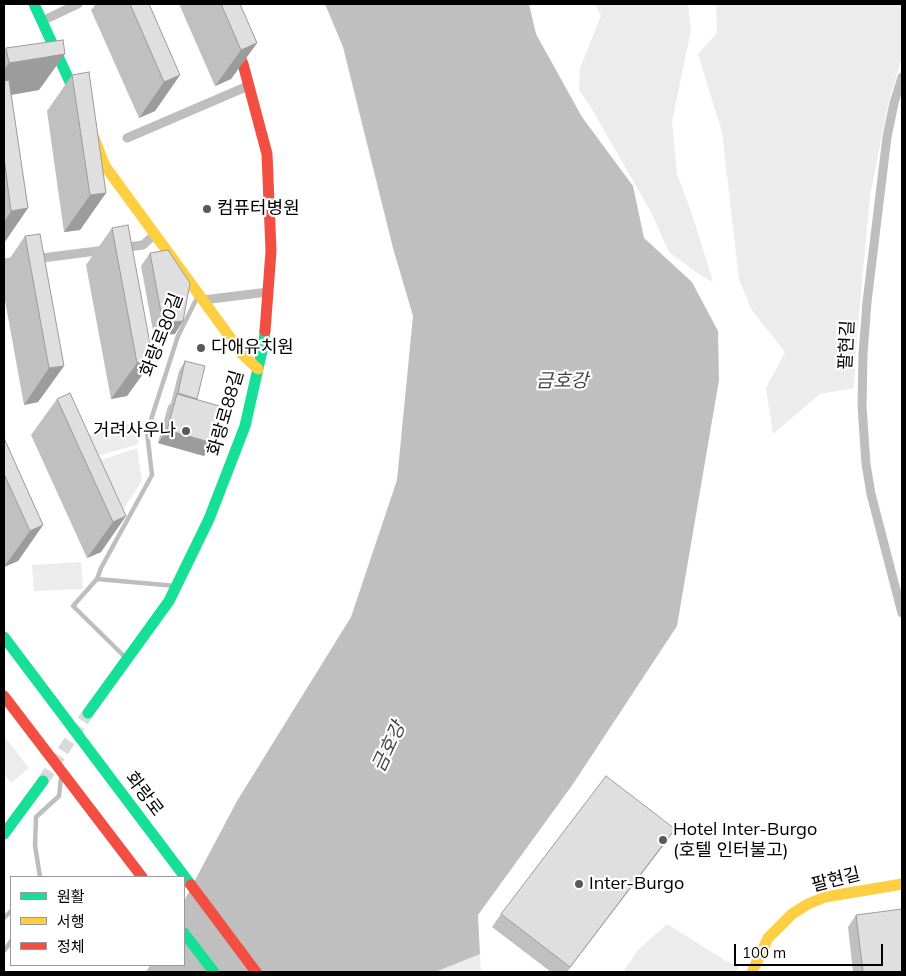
<!DOCTYPE html>
<meta charset="utf-8">
<style>
body{margin:0}
#map{position:relative;width:906px;height:976px;overflow:hidden;background:#fff;font-family:Mulish,"Noto Sans KR",sans-serif}
canvas{display:block}
.frame{position:absolute;inset:0;border:5px solid #000;pointer-events:none}
.legend{position:absolute;left:10px;top:876px;width:175px;height:90px;box-sizing:border-box;background:#fff;border:1px solid #999;margin:0;padding:6px 9px;list-style:none;font-size:15px;color:#000}
.legend li{display:flex;align-items:center;gap:10px;height:25px}
.legend b{width:25px;border:1px solid #999}
.scale{position:absolute;left:734px;top:944px;width:149px;height:22px;box-sizing:border-box;border:2px solid #000;border-top:0;padding-left:6px;font-size:15px;line-height:18px;white-space:nowrap;color:#000;-webkit-text-stroke:4px #fff;paint-order:stroke}
</style>
<div id="map">
<canvas width="906" height="976"></canvas>
<div class="frame"></div>
<ul class="legend">
<li><b style="height:6px;background:#16e098"></b>원활</li>
<li><b style="height:6px;background:#ffcf43"></b>서행</li>
<li><b style="height:6px;background:#f24e42"></b>정체</li>
</ul>
<div class="scale">100 m</div>
</div>
<script>
const g = document.querySelector('canvas').getContext('2d');
g.lineJoin = 'round';
function paint(path, color) {
  g.fillStyle = color;
  g.fill(path, 'evenodd');
}
function poly(rows) {
  const path = new Path2D();
  for (const r of rows) {
    path.moveTo(r[0], r[1]);
    for (let i = 2; i < r.length; i += 2) path.lineTo(r[i], r[i + 1]);
  }
  return path;
}
function stroke(path, color, width, dash) {
  g.strokeStyle = color;
  g.lineWidth = width;
  g.lineCap = dash ? 'butt' : 'round';
  g.setLineDash(dash || []);
  g.stroke(path);
}
function write(font, color, halo, rows, align = 'center') {
  g.font = font + ' Mulish,"Noto Sans KR",sans-serif';
  g.lineWidth = 4.5;
  g.setLineDash([]);
  g.textBaseline = 'middle';
  g.strokeStyle = halo;
  g.fillStyle = color;
  for (const [text, x, y, turn = 0] of rows) {
    g.save();
    g.translate(x, y);
    g.rotate((+turn || 0) * Math.PI / 180);
    g.textAlign = isNaN(turn) ? turn : align;
    if (halo) g.strokeText(text, 0, 0);
    g.fillText(text, 0, 0);
    g.restore();
  }
}
paint(poly([
 [595,4,688,4,691,30,672,122,677,174,692,214,713,282,700,275,669,252,651,212,590,106,579,90,580,68,601,16],
 [716,4,902,4,902,57,889,100,870,196,856,347,854,388,820,394,773,434,766,388,785,352,751,309,739,279,722,132,698,54,717,33],
 [133,422,139,444,94,457,88,435],
 [137,448,142,481,120,514,98,461],
 [81,562,83,589,34,591,32,565],
 [4,736,29,768,11,783,4,774],
 [667,924,726,961,738,966,736,972,623,972,638,950],
 [480,954,481,972,435,972]
]), '#ececec');
paint(poly([
 [325,4,529,4,536,34,582,117,633,186,644,238,692,282,718,331,719,380,677,626,573,784,478,915,480,954,435,972,146,972,150,965,184,965,184,901,237,801,351,617,397,480,413,316,393,248,343,47]
]), '#bfbfbf');
stroke(poly([
 [43,781,88,713]
]), '#d9d9d9', 12, [12, 6]);
stroke(poly([
 [97,579,176,586],
 [126,658,73,606,97,579,101,568,152,475,147,432,178,336,198,296],
 [40,877,35,845,36,817,59,796,61,778],
 [4,918,11,911],
 [4,951,11,941]
]), '#bebebe', 4.5);
stroke(poly([
 [42,21,78,4],
 [902,77,894,103,887,137,867,302,863,354,862,406,866,464,871,494,902,613],
 [127,138,248,86],
 [121,248,143,245,154,235],
 [34,259,105,250],
 [4,263,19,261],
 [203,300,268,292]
]), '#bebebe', 9);
stroke(poly([
 [34,4,76,95],
 [4,637,191,885],
 [88,713,169,601,209,519,245,426,264,342,265,331],
 [4,834,43,781],
 [184,933,214,972]
]), '#16e098', 11);
stroke(poly([
 [94,138,105,166,243,355,258,369],
 [752,972,768,938,792,914,808,904,825,897,902,884]
]), '#ffcf43', 11);
stroke(poly([
 [236,47,243,64,267,154,271,251,265,331],
 [4,696,142,877],
 [191,885,256,972]
]), '#f24e42', 11);
paint(poly([
 [96,4,149,4,180,75,155,111,139,118,91,10],
 [179,4,240,4,257,43,231,79,215,86],
 [6,48,39,90,11,95,28,208,4,243,4,52],
 [72,75,106,193,80,230,64,232,47,111],
 [112,228,153,360,127,396,111,399,86,265],
 [25,236,64,366,38,402,24,405,4,295,4,267],
 [150,253,175,334,154,336,141,266],
 [185,361,197,399,204,456,158,443,168,406,171,403,179,371],
 [57,399,126,516,101,552,87,558,31,435],
 [4,438,43,525,18,561,4,567],
 [666,842,567,972,551,972,492,927,501,914],
 [856,915,902,972,853,972,848,927]
]), '#c0c0c0');
paint(poly([
 [257,43,231,79,215,86,241,50],
 [65,54,39,90,4,96,4,70,9,63],
 [180,75,155,111,139,118,164,82],
 [106,193,80,230,64,232,90,195],
 [28,208,4,243,4,222,11,211],
 [183,321,175,334,154,336,163,323],
 [153,360,127,396,111,399,137,363],
 [64,366,38,402,24,405,49,368],
 [167,430,213,443,204,456,158,443],
 [126,516,101,552,87,558,113,522],
 [43,525,18,561,4,567,30,531],
 [675,829,666,842,566,972,570,967]
]), '#9c9c9c');
const building = poly([
 [130,4,149,4,180,75,164,82,130,4],
 [221,4,240,4,257,43,241,50,221,4],
 [63,40,65,54,9,63,6,48,63,40],
 [89,72,106,193,90,195,72,75,89,72],
 [9,80,28,208,11,211,4,158,4,81,9,80],
 [128,225,153,360,137,363,112,228,128,225],
 [40,234,64,366,49,368,25,236,40,234],
 [168,250,190,283,183,321,163,323,150,253,168,250],
 [185,361,205,366,197,399,178,393,185,361],
 [70,393,126,516,113,522,57,399,70,393],
 [177,394,223,407,213,443,167,430,177,394],
 [4,438,43,525,30,531,4,474,4,438],
 [606,776,675,829,570,967,501,914,606,776],
 [902,909,902,972,863,972,856,915,902,909]
]);
paint(building, '#dfdfdf');
stroke(building, '#9c9c9c', 1);
for (const [x, y, r, color] of [
 [207,209,5,"#595959"],
 [201,348,5,"#595959"],
 [186,431,5,"#595959"],
 [663,840,5,"#595959"],
 [579,884,5,"#595959"]
]) {
  const dot = new Path2D();
  dot.arc(x, y, r, 0, 2 * Math.PI);
  g.fillStyle = color;
  g.fill(dot);
  stroke(dot, '#fff', 2);
}
write('18px', '#000', '#fff', [
 ["컴퓨터병원",217,209],
 ["다애유치원",211,348],
 ["거려사우나",176,431,"right"],
 ["Hotel Inter-Burgo",673,830],
 ["(호텔 인터불고)",673,851],
 ["Inter-Burgo",589,884]
], 'left');
write('18px', '#000', '#fff', [
 ["화랑로80길",162,335,-69],
 ["팔현길",847,345,-87],
 ["화랑로88길",226,413,-74],
 ["화랑로",144,794,53],
 ["팔현길",836,880,-14]
]);
write('italic 19px', '#444', '#fff', [
 ["금호강",562,381],
 ["금호강",389,747,-65]
]);
</script>
